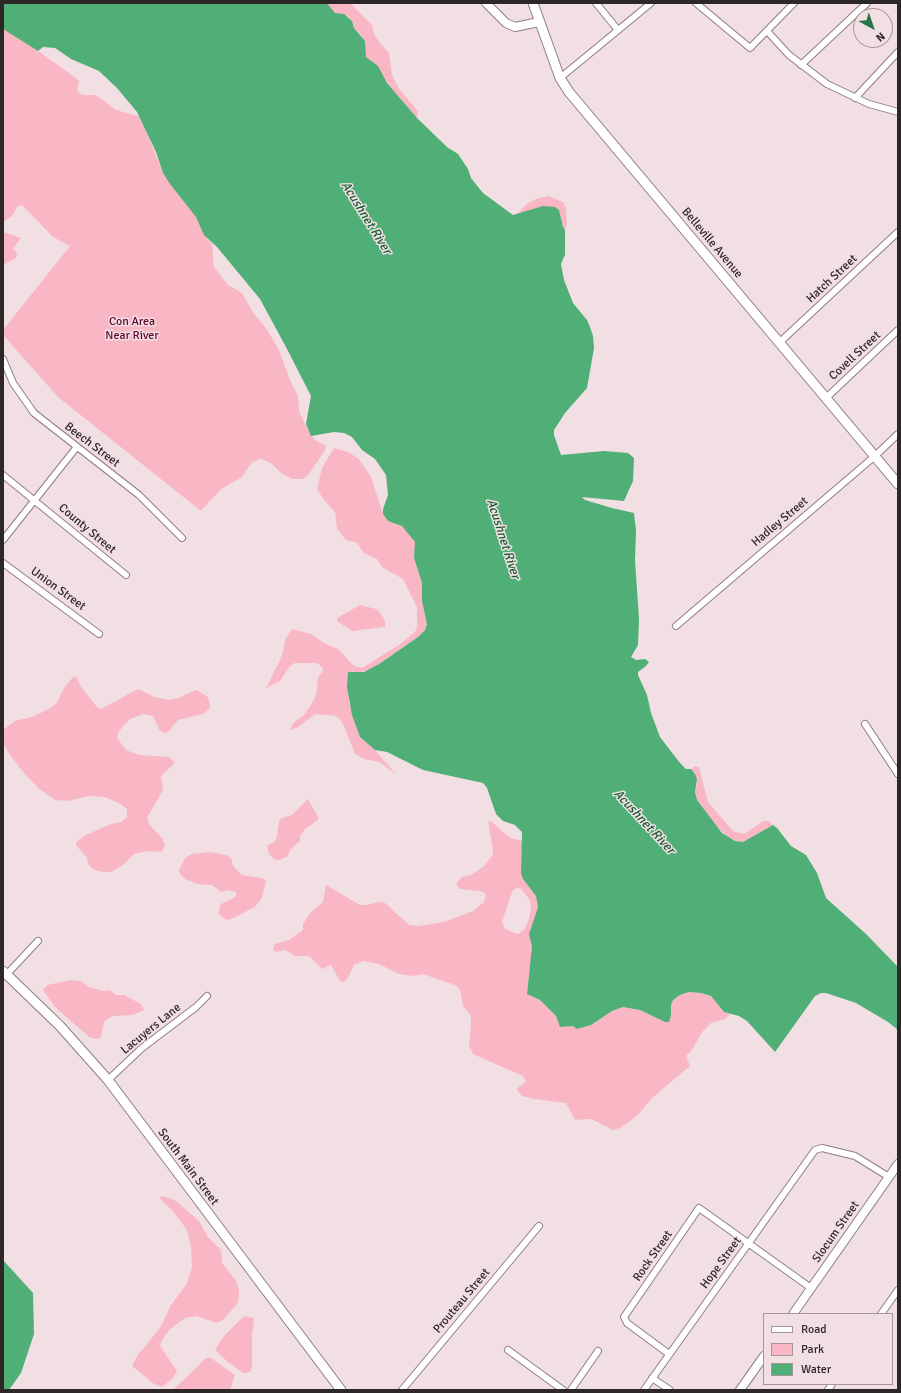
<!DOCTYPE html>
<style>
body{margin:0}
#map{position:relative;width:901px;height:1393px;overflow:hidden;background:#f2dfe3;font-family:Signika,sans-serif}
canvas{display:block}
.frame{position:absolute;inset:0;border:4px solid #2e2728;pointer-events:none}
.legend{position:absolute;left:763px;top:1313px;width:130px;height:72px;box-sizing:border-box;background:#f2dfe3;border:1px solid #a49598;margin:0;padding:5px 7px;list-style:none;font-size:12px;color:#2e2728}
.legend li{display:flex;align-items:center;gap:8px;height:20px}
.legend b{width:20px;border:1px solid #a49598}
.north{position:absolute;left:853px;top:8px;width:40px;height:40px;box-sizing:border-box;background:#f2dfe3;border:1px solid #a49598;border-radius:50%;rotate:140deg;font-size:11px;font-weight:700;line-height:16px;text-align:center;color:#2e2728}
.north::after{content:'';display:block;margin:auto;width:14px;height:18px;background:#257749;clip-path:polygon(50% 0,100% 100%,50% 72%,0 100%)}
</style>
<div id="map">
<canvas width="901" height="1393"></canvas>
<div class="frame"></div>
<ul class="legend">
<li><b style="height:5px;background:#fff"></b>Road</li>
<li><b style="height:11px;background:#f9b7c5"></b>Park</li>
<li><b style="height:11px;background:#4faf76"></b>Water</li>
</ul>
<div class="north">N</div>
</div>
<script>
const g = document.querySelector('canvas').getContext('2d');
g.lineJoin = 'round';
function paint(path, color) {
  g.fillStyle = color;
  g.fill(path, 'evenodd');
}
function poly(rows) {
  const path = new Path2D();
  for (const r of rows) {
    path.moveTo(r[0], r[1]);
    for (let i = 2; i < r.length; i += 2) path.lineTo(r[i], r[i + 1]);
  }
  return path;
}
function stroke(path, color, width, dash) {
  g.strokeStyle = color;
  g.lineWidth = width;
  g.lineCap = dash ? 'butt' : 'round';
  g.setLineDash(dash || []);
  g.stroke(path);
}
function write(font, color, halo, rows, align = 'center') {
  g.font = font + ' Signika,sans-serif';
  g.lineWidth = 3;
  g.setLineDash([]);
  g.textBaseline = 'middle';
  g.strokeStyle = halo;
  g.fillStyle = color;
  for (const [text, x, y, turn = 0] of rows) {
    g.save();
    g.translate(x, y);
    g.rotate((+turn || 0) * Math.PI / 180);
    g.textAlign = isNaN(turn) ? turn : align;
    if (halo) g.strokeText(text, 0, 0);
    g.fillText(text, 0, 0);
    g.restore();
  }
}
paint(poly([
 [327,3,350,3,372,25,374,34,380,43,389,53,392,75,399,89,418,111,417,118,387,83,378,67,366,57,362,36,354,28,352,21,348,16,335,13],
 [3,29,38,51,76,78,79,82,77,89,79,93,84,95,96,95,116,110,138,116,143,123,163,173,199,220,207,238,212,244,214,267,228,285,242,293,254,314,266,328,279,350,290,380,298,396,299,411,307,428,315,440,326,446,324,452,309,474,303,479,292,479,281,473,271,463,261,459,252,462,242,477,221,489,201,511,58,397,3,335,3,330,70,246,53,237,22,205,18,206,12,216,3,222],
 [548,196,563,202,566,208,567,223,565,230,563,227,559,210,517,214,528,203,538,198],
 [3,232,21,238,13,249,17,253,16,258,3,265],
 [334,448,348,452,359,459,371,477,383,514,402,526,411,535,416,544,414,558,422,583,422,601,428,620,425,630,418,637,371,669,358,673,351,671,348,681,349,703,360,737,375,750,396,774,379,762,364,759,355,754,344,726,339,718,335,716,315,714,297,728,290,730,293,723,304,715,314,700,317,690,318,678,323,671,322,667,317,663,295,663,290,666,280,681,266,688,280,660,284,648,285,640,292,629,311,634,324,643,338,649,354,666,362,668,399,645,415,632,417,627,417,607,403,579,382,567,377,559,364,553,357,543,346,540,337,529,335,512,324,500,317,489,322,468],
 [360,605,376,609,379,611,385,621,385,627,352,631,337,621,337,618,342,615],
 [73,677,76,677,82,688,97,707,101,709,138,689,155,697,169,700,178,698,196,690,207,696,209,701,210,708,203,714,178,720,169,731,165,733,160,731,153,716,143,714,130,719,119,731,117,738,126,750,139,755,169,757,175,763,161,776,163,790,147,818,150,825,162,838,165,845,163,850,161,852,147,851,134,854,123,865,111,872,103,872,94,870,88,864,87,858,76,845,77,841,86,835,111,824,121,822,127,817,127,809,119,803,105,797,88,796,68,801,55,800,38,788,23,772,8,752,3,742,3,730,15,721,32,717,49,709,57,703,64,688],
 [695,766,699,767,708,802,733,831,744,834,763,821,768,821,773,825,743,842,735,841,728,838,712,821,697,800,695,792,697,784,695,774,691,769],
 [308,799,318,817,318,820,305,829,300,836,300,841,290,850,288,856,279,860,274,859,269,854,267,846,275,841,277,837,279,821,282,818,292,815],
 [488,821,492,822,510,838,523,841,521,855,521,873,523,879,536,896,538,907,535,920,530,929,532,946,527,994,540,1000,556,1016,558,1021,573,1026,591,1025,612,1011,623,1007,640,1010,665,1022,671,1015,671,1005,673,1000,680,995,689,992,701,993,711,996,724,1012,730,1014,725,1019,711,1023,702,1032,692,1050,686,1056,690,1066,652,1098,637,1116,620,1128,613,1130,591,1119,575,1120,566,1103,534,1099,522,1096,516,1089,526,1082,523,1076,473,1054,469,1045,471,1024,471,1016,463,1006,460,989,455,985,423,974,412,976,399,974,379,964,364,961,354,965,347,979,343,982,340,981,331,965,322,969,309,956,295,956,285,950,276,952,273,949,275,944,289,940,303,930,303,924,310,913,323,902,326,885,360,905,367,905,378,902,385,903,409,925,418,926,444,922,473,911,484,902,486,894,480,891,460,889,456,884,462,877,471,875,483,867,492,856,493,850],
 [517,888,521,889,530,900,531,907,529,919,524,930,518,934,505,929,502,922,511,895,513,890],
 [211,852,226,855,231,858,233,866,242,875,262,878,266,881,262,898,255,907,231,919,226,920,218,913,221,904,233,898,236,896,236,892,228,890,221,892,212,885,197,884,185,879,180,874,179,870,185,858,192,854],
 [72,980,81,981,89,987,103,991,110,990,116,995,124,995,141,1004,144,1010,133,1015,112,1016,104,1022,101,1037,96,1039,89,1037,55,1007,43,990,47,985],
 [162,1196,175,1200,199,1221,208,1237,221,1250,222,1263,235,1279,239,1290,239,1297,237,1304,222,1321,216,1323,197,1316,185,1318,170,1329,162,1340,160,1346,177,1371,173,1378,162,1387,154,1384,132,1366,137,1356,160,1328,171,1305,186,1285,192,1267,191,1247,187,1230,172,1210,161,1200,160,1198],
 [244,1316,253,1318,254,1321,252,1336,252,1365,251,1371,247,1373,243,1373,229,1363,215,1350,224,1336],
 [206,1358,211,1358,235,1375,230,1390,173,1390]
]), '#f9b7c5');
paint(poly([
 [3,3,327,3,335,13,344,14,352,21,354,28,365,41,366,57,378,66,387,83,417,118,447,147,458,154,468,169,471,178,483,193,513,215,543,206,555,207,559,210,563,227,565,230,565,255,561,264,564,280,573,303,587,320,590,327,593,336,594,348,587,388,565,413,554,430,554,435,561,455,604,451,628,453,634,458,633,481,624,501,582,497,585,500,612,508,634,513,636,531,635,560,639,619,638,645,631,657,636,660,645,659,649,662,646,666,638,672,638,675,647,695,651,713,660,737,680,763,686,769,691,769,695,774,697,779,695,792,697,800,722,833,735,841,743,842,773,825,777,828,791,846,806,855,817,873,826,898,866,934,898,967,898,1030,888,1022,856,1003,826,993,821,993,815,996,775,1052,747,1021,739,1016,724,1012,711,996,701,993,689,992,680,995,673,1000,671,1005,671,1015,669,1022,665,1022,640,1010,623,1007,612,1011,591,1025,577,1029,573,1026,560,1027,556,1016,540,1000,527,994,532,946,529,934,538,907,536,896,523,879,521,873,522,832,515,825,503,821,496,814,487,788,483,783,423,770,387,752,375,750,360,737,352,715,347,687,348,672,364,672,379,664,418,637,425,630,427,624,422,601,422,583,414,558,415,542,402,526,388,521,383,514,383,509,388,495,386,475,375,459,362,450,352,437,344,433,334,432,311,436,306,424,311,396,286,347,260,299,217,247,204,235,196,217,170,184,163,173,156,152,137,112,117,88,99,71,71,59,55,48,43,47,38,51,3,29],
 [3,1260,33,1293,34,1334,21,1373,9,1390,3,1390]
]), '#4faf76');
const minor = poly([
 [596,3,618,30],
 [696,3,750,48,794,3],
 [767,31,789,55,827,84,869,104,898,112],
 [801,65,867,3],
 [560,78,651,3],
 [855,98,898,52],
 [780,342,898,232],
 [3,359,13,383,34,413,139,495,182,538],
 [826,398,898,330],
 [3,475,126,575],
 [3,540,76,448],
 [3,563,99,634],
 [676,626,875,456,898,434],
 [865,724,898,774],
 [7,974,38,941],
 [108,1080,142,1048,196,1007,207,996],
 [881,1314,898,1290],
 [508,1350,563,1390],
 [669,1354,627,1323,624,1317,699,1208,811,1288],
 [652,1378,670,1390],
 [402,1390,539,1226],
 [571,1390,598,1351],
 [644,1390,815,1150,822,1148,855,1156,889,1177],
 [828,1390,832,1384]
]);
const tertiary = poly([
 [486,3,506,23,515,27,539,22],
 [793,1314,898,1164],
 [740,1390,764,1356]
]);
const secondary = poly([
 [533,3,560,78,569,92,898,484],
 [3,971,60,1026,108,1080,341,1390]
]);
stroke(minor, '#8f7e81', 8);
stroke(tertiary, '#8f7e81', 10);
stroke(secondary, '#8f7e81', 11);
stroke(minor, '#fff', 6);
stroke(tertiary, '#fff', 8);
stroke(secondary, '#fff', 9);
write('12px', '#2e2728', '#f2dfe3', [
 ["Belleville Avenue",712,243,50],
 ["Hatch Street",832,279,-43],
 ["Covell Street",855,356,-43],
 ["Beech Street",92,445,37],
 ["Hadley Street",780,522,-40],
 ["County Street",87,529,40],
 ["Union Street",58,589,36],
 ["Lacuyers Lane",151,1029,-39],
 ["South Main Street",188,1167,53],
 ["Slocum Street",836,1232,-55],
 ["Rock Street",653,1256,-55],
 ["Hope Street",721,1263,-54],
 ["Prouteau Street",462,1301,-50]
]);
write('12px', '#61042b', '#f2dfe3', [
 ["Con Area",132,322],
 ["Near River",132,336]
]);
write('italic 13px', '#175d37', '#f2dfe3', [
 ["Acushnet River",366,218,58],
 ["Acushnet River",503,539,72],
 ["Acushnet River",644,822,47]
]);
</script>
